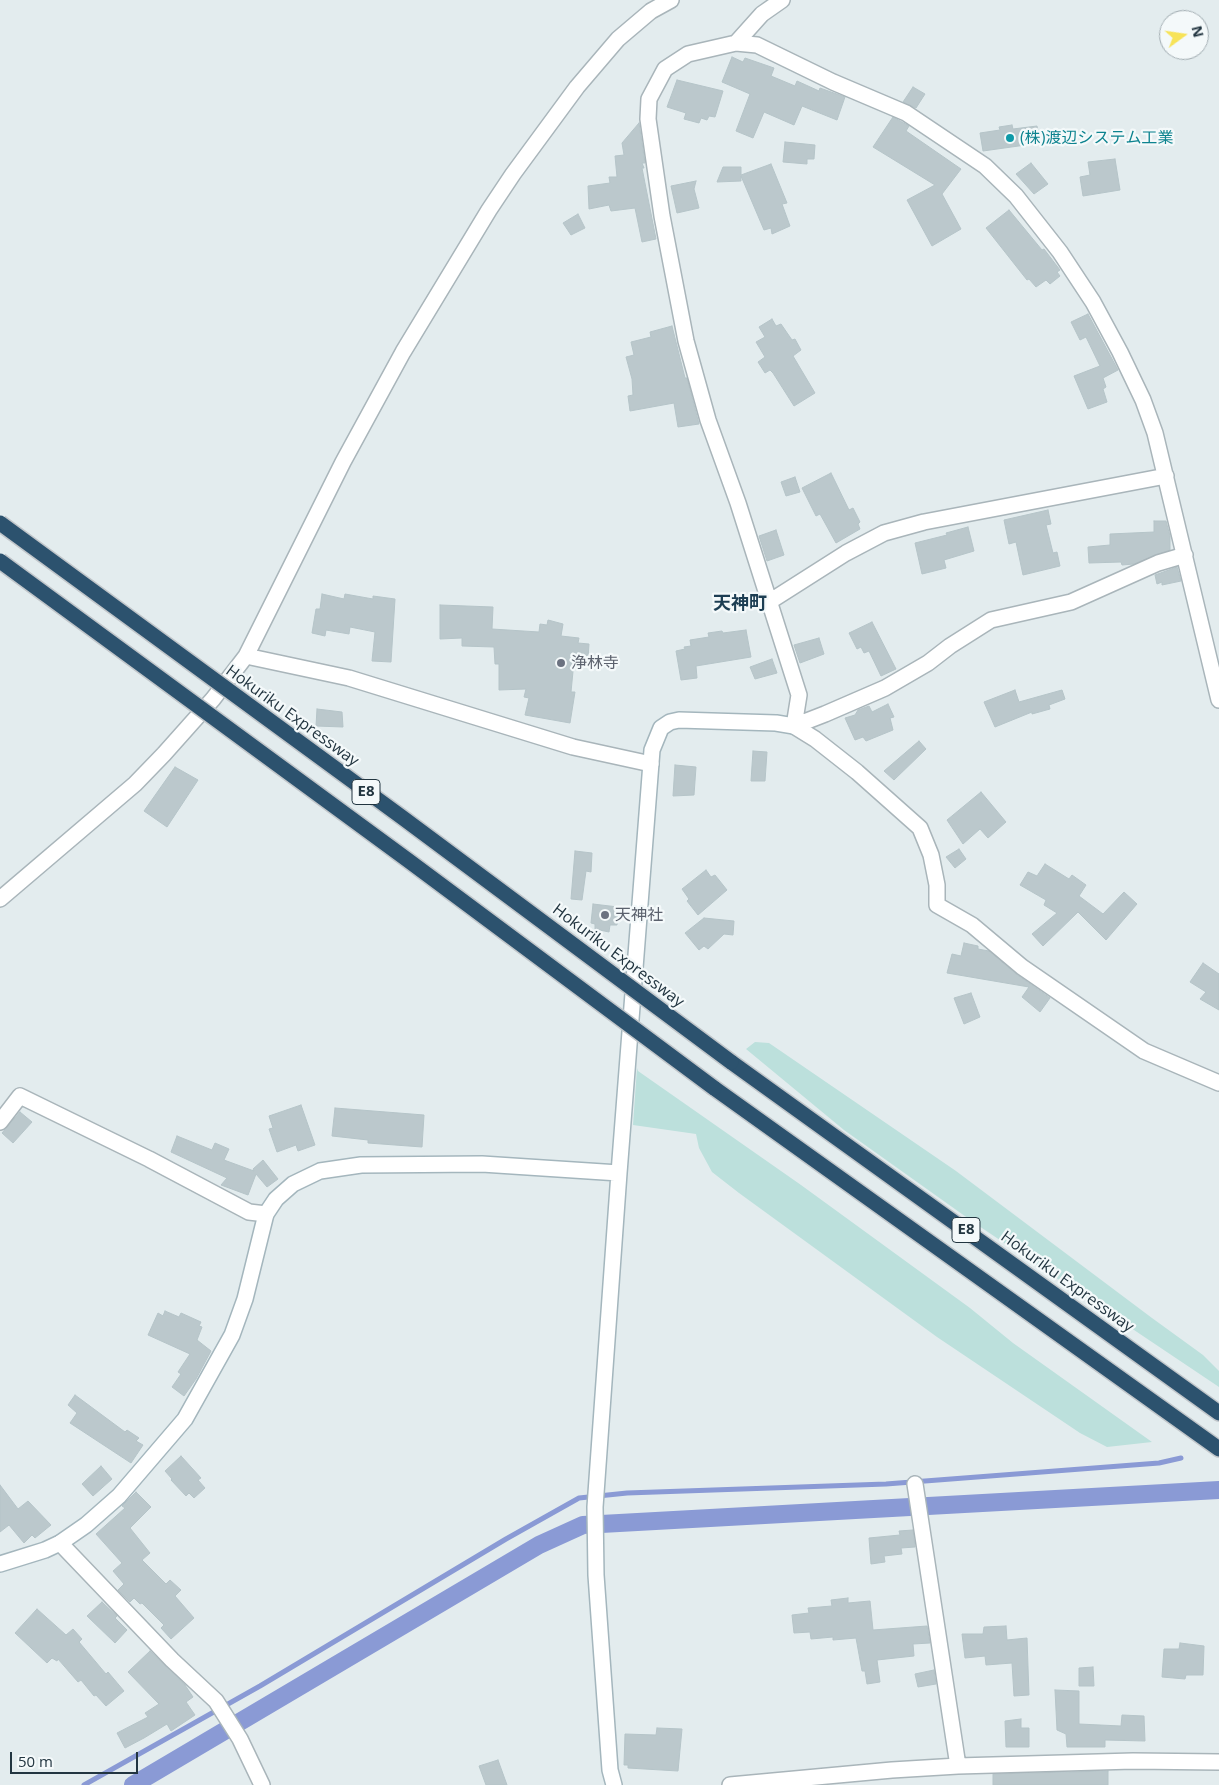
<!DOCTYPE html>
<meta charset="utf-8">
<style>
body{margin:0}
#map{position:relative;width:1219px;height:1785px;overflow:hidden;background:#e3ecee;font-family:"Open Sans",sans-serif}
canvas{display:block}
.north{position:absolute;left:1159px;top:10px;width:50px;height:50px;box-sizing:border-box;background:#f4f9fa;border:1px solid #a0abb0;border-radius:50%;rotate:76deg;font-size:14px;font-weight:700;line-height:20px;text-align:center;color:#223540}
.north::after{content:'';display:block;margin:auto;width:18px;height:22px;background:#f7e358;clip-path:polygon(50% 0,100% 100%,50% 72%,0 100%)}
.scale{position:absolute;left:10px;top:1752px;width:128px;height:22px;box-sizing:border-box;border:2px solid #223540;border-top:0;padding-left:6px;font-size:15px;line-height:18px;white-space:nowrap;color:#223540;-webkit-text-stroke:4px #f4f9fa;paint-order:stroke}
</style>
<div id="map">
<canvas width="1219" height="1785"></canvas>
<div class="north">N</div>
<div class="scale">50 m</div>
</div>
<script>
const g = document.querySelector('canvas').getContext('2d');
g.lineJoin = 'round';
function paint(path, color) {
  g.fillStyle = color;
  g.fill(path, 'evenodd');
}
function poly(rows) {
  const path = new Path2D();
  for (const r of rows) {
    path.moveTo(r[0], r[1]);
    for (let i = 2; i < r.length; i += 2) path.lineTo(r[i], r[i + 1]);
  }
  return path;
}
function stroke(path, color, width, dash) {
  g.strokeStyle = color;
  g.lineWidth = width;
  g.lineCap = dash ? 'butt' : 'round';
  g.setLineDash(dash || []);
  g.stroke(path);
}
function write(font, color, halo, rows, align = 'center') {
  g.font = font + ' "Open Sans","Noto Sans JP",sans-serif';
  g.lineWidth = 4.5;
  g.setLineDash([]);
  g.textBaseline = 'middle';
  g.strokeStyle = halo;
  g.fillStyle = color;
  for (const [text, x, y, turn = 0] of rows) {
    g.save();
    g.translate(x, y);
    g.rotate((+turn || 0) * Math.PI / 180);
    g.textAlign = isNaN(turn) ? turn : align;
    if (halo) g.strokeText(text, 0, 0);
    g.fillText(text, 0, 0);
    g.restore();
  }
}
paint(poly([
 [755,1042,769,1043,956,1171,1152,1318,1203,1355,1219,1371,1219,1387,976,1224,844,1130,746,1049],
 [637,1068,638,1071,801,1185,970,1308,1013,1343,1152,1442,1107,1447,1080,1433,937,1337,739,1193,712,1172,699,1148,696,1134,633,1125]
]), '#bce0dc');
stroke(poly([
 [84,1785,260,1686,506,1539,579,1498,627,1493,886,1484,1159,1463,1181,1458]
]), '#8a9ad5', 5);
stroke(poly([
 [133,1785,539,1545,583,1525,1219,1490]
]), '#8a9ad5', 18);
const building = poly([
 [732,57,743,62,745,58,774,68,771,76,795,86,797,81,819,91,820,88,845,97,837,120,802,106,794,125,764,112,753,138,736,131,750,94,722,82,732,57],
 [677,80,723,91,715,117,709,116,707,120,701,118,699,123,684,119,686,113,667,107,677,80],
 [913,87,925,94,916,108,903,102,913,87],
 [893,117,909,126,906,131,961,169,942,194,961,229,932,246,907,200,935,185,873,147,893,117],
 [639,123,645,163,642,163,644,168,642,168,656,239,642,242,635,208,611,211,609,205,589,209,588,186,610,183,609,177,617,177,615,156,624,155,622,143,639,123],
 [1012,125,1013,129,1037,126,1040,143,983,151,980,133,1000,130,999,127,1012,125],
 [785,142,815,145,814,159,807,159,807,164,783,162,785,142],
 [1115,159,1120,190,1083,196,1080,177,1090,175,1088,162,1115,159],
 [1031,163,1048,184,1034,194,1016,174,1031,163],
 [771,164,787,203,782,204,790,226,772,234,771,228,764,230,741,176,741,181,717,182,723,167,741,167,741,175,771,164],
 [696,181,694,189,699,208,677,213,671,186,696,181],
 [1009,210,1042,250,1044,249,1060,270,1057,272,1060,276,1050,284,1046,280,1036,287,1029,279,1027,280,986,228,1009,210],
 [578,214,585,228,571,235,563,223,578,214],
 [1088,314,1118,370,1103,378,1106,387,1103,389,1107,402,1088,409,1074,376,1100,366,1086,337,1080,340,1071,322,1088,314],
 [772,319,776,326,781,324,792,340,795,339,801,350,793,356,815,393,794,406,773,373,770,370,765,373,758,362,765,357,756,342,765,337,759,327,772,319],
 [672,326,685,378,687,378,699,424,678,427,674,403,630,411,628,396,633,395,632,379,626,357,634,355,631,342,651,337,650,332,672,326],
 [831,473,849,510,853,508,860,522,858,524,860,529,836,543,820,514,816,516,802,488,831,473],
 [795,477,800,492,786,496,781,482,795,477],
 [1048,510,1051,524,1046,525,1053,553,1057,552,1060,566,1023,575,1016,542,1009,544,1004,520,1048,510],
 [1154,521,1166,521,1170,536,1170,550,1134,564,1122,565,1121,562,1089,563,1088,547,1110,545,1110,534,1154,532,1154,521],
 [968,527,974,551,944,560,946,568,922,574,915,543,947,535,946,533,968,527],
 [776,530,784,555,767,561,759,536,776,530],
 [1177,567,1181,581,1162,585,1162,582,1157,584,1155,575,1177,567],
 [322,594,344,599,345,594,373,599,373,596,395,599,391,662,372,661,375,632,350,627,349,634,326,630,325,636,312,633,316,609,320,609,322,594],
 [440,605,493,607,492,629,539,632,540,624,547,625,548,620,563,624,561,636,579,638,578,643,589,644,588,658,576,657,576,661,574,661,571,692,575,692,570,723,525,715,529,698,524,697,526,689,499,690,499,664,495,664,494,647,462,646,462,638,440,639,440,605],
 [872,622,896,669,881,676,869,651,864,653,861,647,857,649,849,633,872,622],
 [746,630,751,657,696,666,697,678,681,680,676,651,685,649,684,647,691,646,690,640,709,637,708,633,722,631,723,633,746,630],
 [819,638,824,654,800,663,794,645,819,638],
 [772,659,777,673,755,679,750,667,772,659],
 [1015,690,1019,702,1062,690,1065,699,1049,705,1050,709,1032,714,1032,712,995,727,984,702,1015,690],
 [888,704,894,717,890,718,893,730,866,741,863,737,855,740,845,718,855,715,858,710,869,706,872,712,888,704],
 [317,709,342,712,343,727,316,726,317,709],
 [919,741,926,749,894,780,884,771,919,741],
 [753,751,767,752,765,781,751,781,753,751],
 [675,765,696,767,694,795,673,796,675,765],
 [175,767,198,780,167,827,144,811,175,767],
 [981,792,1006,822,988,838,980,829,963,844,947,820,981,792],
 [959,849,966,859,955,868,946,857,959,849],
 [575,851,592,853,591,872,586,871,582,900,571,899,575,851],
 [1045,864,1069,879,1072,875,1086,885,1079,896,1103,914,1124,892,1137,904,1106,940,1078,912,1043,946,1032,934,1057,913,1044,905,1046,900,1020,885,1028,872,1037,876,1045,864],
 [706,870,711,877,715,875,727,890,698,915,687,901,689,899,682,889,706,870],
 [593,904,618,907,617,925,610,925,609,932,595,929,595,924,591,923,593,904],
 [704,918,734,921,733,935,724,934,708,949,704,946,699,950,685,933,704,918],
 [964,943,978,946,978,949,989,951,1016,974,1050,998,1040,1012,1022,997,1029,987,947,973,952,954,961,956,964,943],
 [1203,963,1219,974,1219,1010,1200,999,1206,992,1190,982,1203,963],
 [971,993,980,1017,964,1024,954,998,971,993],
 [301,1105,315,1145,298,1151,296,1145,277,1152,269,1129,273,1128,269,1116,301,1105],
 [335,1108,424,1115,422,1147,368,1143,368,1140,332,1136,335,1108],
 [20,1112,32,1122,13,1143,2,1133,20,1112],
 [177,1136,212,1150,215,1143,229,1149,224,1160,254,1171,253,1169,263,1160,278,1179,267,1187,256,1174,248,1195,221,1185,227,1178,171,1152,177,1136],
 [165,1311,179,1317,181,1313,201,1322,199,1326,202,1327,197,1340,211,1351,196,1379,184,1396,172,1387,181,1374,178,1372,190,1354,148,1335,158,1313,163,1316,165,1311],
 [75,1395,125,1432,127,1430,139,1438,136,1441,143,1445,131,1463,70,1423,77,1413,68,1405,75,1395],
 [181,1456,201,1478,198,1480,205,1488,194,1498,189,1493,186,1496,171,1480,172,1479,165,1471,181,1456],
 [101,1466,112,1479,93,1496,82,1484,101,1466],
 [0,1485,18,1509,28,1501,51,1525,35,1538,32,1535,24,1543,9,1525,0,1532,0,1485],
 [136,1492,151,1507,130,1528,150,1553,142,1560,166,1584,170,1580,181,1590,175,1596,194,1618,171,1639,161,1628,164,1625,142,1603,140,1604,134,1598,130,1602,118,1590,124,1584,113,1571,122,1563,96,1534,125,1508,122,1506,136,1492],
 [913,1530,915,1547,901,1548,902,1554,884,1556,885,1562,871,1564,869,1538,900,1535,899,1531,913,1530],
 [848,1598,848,1603,870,1601,873,1630,927,1626,930,1643,913,1644,914,1656,877,1660,880,1682,867,1684,865,1671,862,1671,856,1638,833,1640,833,1637,811,1639,810,1632,794,1633,792,1615,809,1613,808,1608,832,1606,831,1600,848,1598],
 [102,1602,117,1616,115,1618,127,1630,115,1643,87,1616,102,1602],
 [37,1609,66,1635,73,1629,82,1639,79,1642,106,1674,108,1672,124,1691,106,1706,96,1695,94,1696,81,1680,78,1682,58,1659,57,1661,52,1658,47,1663,15,1633,37,1609],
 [1006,1626,1007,1640,1027,1638,1029,1695,1014,1696,1012,1663,986,1665,985,1656,965,1658,962,1634,983,1634,984,1627,1006,1626],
 [1180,1643,1204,1646,1203,1675,1186,1675,1185,1679,1162,1677,1164,1649,1179,1649,1180,1643],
 [150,1651,185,1685,193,1697,186,1702,195,1715,171,1731,167,1724,144,1738,125,1748,117,1733,148,1717,145,1713,159,1704,128,1672,150,1651],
 [1093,1667,1094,1686,1079,1686,1079,1668,1093,1667],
 [934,1670,936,1684,918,1687,915,1674,934,1670],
 [1055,1690,1079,1691,1079,1724,1121,1726,1122,1715,1144,1716,1145,1741,1105,1740,1105,1747,1067,1747,1066,1734,1057,1730,1055,1690],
 [1021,1719,1021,1728,1029,1728,1029,1747,1006,1747,1005,1721,1021,1719],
 [657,1728,682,1729,678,1771,628,1768,628,1765,624,1765,625,1734,656,1735,657,1728],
 [498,1760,507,1785,486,1785,479,1766,498,1760],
 [1108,1771,1108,1785,993,1785,993,1774,1108,1771]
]);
paint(building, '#bbc8cc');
stroke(building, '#b5c4c8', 1);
const street = poly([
 [736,43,762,14,782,0],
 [769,602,846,553,884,533,924,522,1166,476],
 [246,656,349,678,573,747,651,764],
 [794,726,799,695,738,503,708,420,686,341,662,216,648,119,649,99,665,69,688,54,736,43,757,45,833,82,906,113,985,166,1016,196,1060,252,1093,302,1120,352,1143,400,1155,433,1219,700],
 [794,726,815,739,857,772,920,828,931,855,937,885,937,905,972,925,1022,967,1144,1051,1219,1083],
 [794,726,825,714,885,688,928,663,950,646,991,620,1071,602,1158,563,1185,555],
 [0,899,135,784,164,754,213,699,246,656,343,462,403,352,489,210,513,174,577,87,618,39,651,11,671,0],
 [0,1122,20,1096,149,1159,249,1212,266,1214],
 [915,1484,958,1766],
 [60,1543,172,1660,216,1701,240,1739,262,1785],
 [730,1785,892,1770,958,1766,1133,1761,1219,1762]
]);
const secondary = poly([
 [0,1564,45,1550,60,1543,86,1525,119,1496,185,1419,232,1335,245,1299,266,1214,276,1199,293,1184,320,1171,361,1165,482,1164,619,1173],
 [614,1785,610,1770,596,1575,595,1507,619,1173,652,750,661,728,670,722,679,720,776,723,794,726]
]);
const highway = poly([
 [731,1062,1219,1413],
 [714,1088,1219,1449]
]);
stroke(street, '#a9b5ba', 18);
stroke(secondary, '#a4b6bd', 18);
stroke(highway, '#c1c6ca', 18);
stroke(street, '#fff', 15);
stroke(secondary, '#fff', 15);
stroke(highway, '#2c526e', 15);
const highwayBridge = poly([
 [0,523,403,818,731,1062],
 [0,561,409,861,714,1088]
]);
stroke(highwayBridge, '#c1c6ca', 18, []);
stroke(highwayBridge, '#2c526e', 15);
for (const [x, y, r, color] of [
 [1010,138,5,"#0f9aa8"],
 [561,663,5,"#6b7280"],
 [605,915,5,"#6b7280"]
]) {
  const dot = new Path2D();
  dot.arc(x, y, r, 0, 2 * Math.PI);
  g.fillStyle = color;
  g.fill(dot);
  stroke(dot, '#f4f9fa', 2);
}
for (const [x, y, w] of [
 [366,792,28],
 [966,1230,28]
]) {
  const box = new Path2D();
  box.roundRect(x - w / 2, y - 12.5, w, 25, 4);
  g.fillStyle = '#f4f9fa';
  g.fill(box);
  stroke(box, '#223540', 1);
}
write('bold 15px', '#223540', null, [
 ["E8",366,792],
 ["E8",966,1230]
]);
write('16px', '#0d838f', '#f4f9fa', [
 ["(株)渡辺システム工業",1020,138]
], 'left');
write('16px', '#5b616d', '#f4f9fa', [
 ["浄林寺",571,663],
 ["天神社",615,915]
], 'left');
write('16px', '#223540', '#f4f9fa', [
 ["Hokuriku Expressway",292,716,36],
 ["Hokuriku Expressway",618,956,37],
 ["Hokuriku Expressway",1067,1282,36]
]);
write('bold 18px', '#1d3e53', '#f4f9fa', [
 ["天神町",740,604]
]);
</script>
